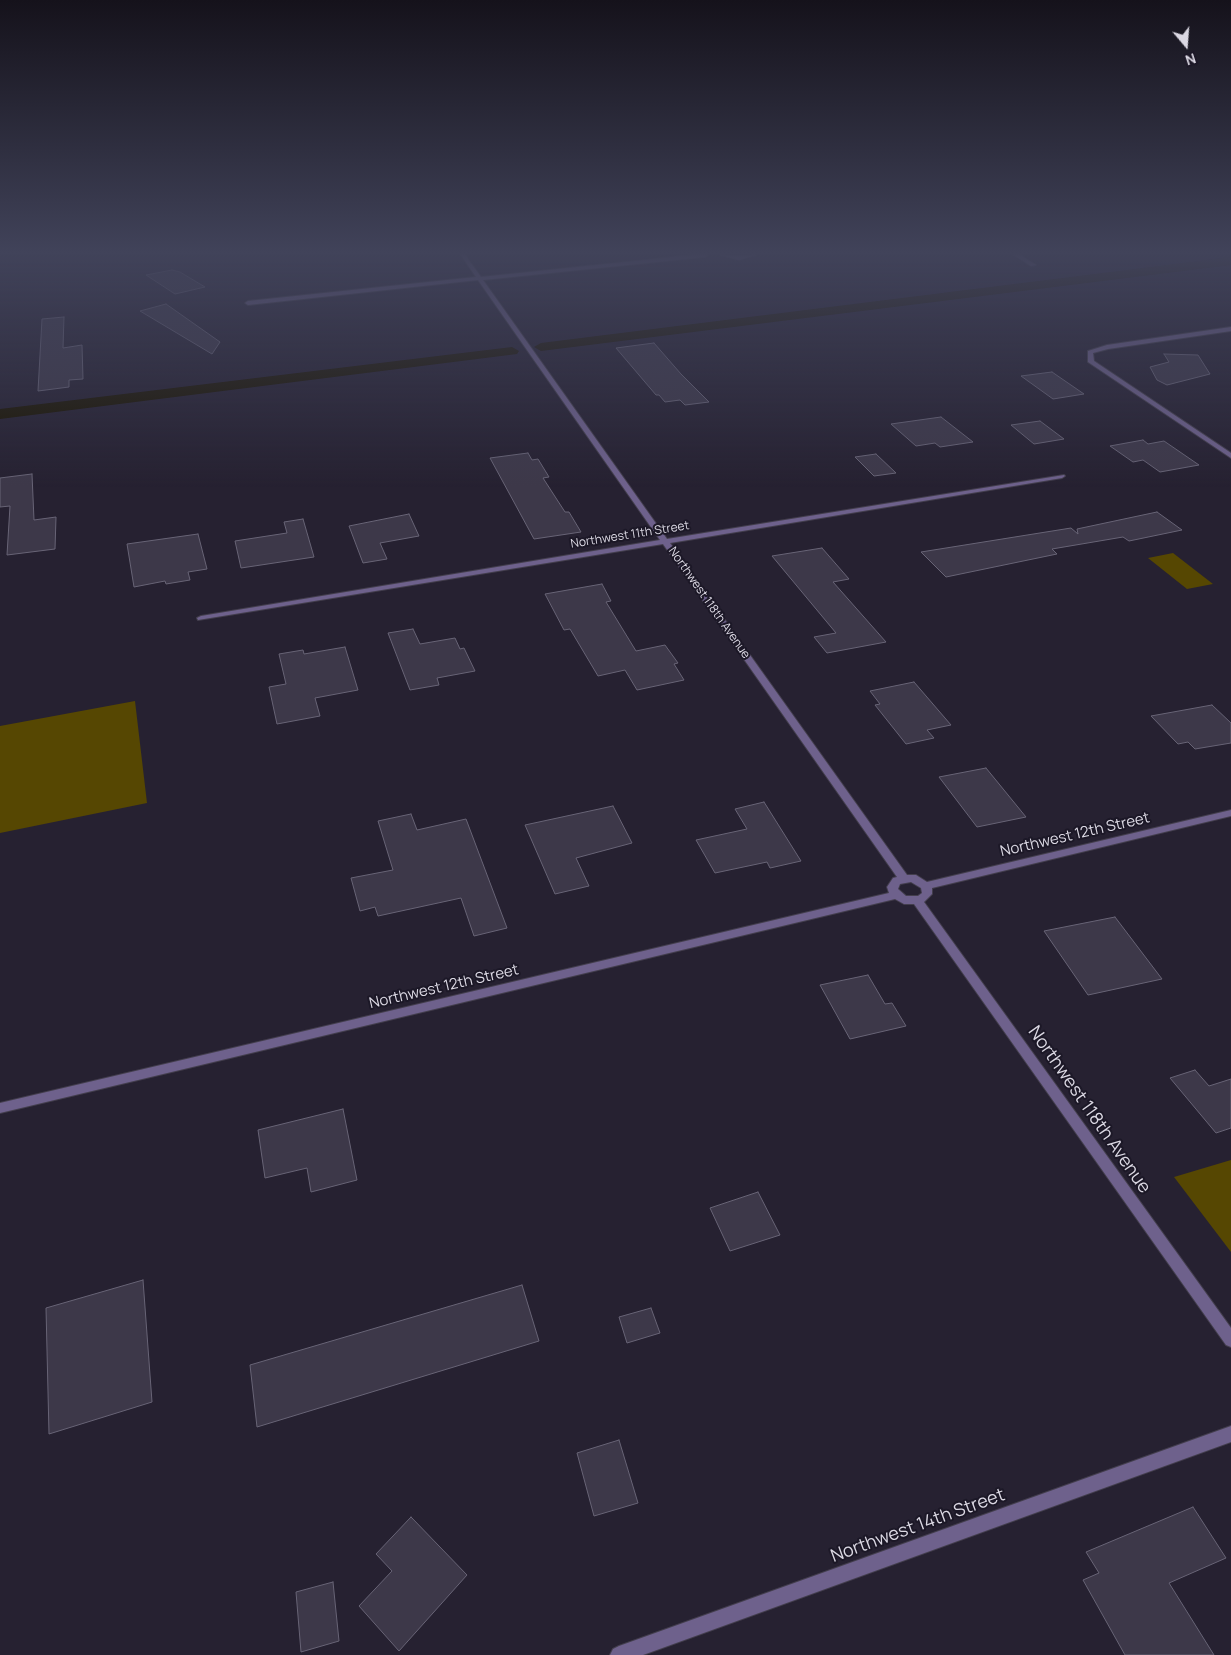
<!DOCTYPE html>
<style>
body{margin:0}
#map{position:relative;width:1231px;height:1655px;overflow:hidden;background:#262131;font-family:Manrope,sans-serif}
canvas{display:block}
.north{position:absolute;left:1161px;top:20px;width:50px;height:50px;-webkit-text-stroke:4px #1c1827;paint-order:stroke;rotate:162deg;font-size:14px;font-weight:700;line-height:20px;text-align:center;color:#dbd8e3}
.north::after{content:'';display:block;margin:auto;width:18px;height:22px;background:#dbd8e3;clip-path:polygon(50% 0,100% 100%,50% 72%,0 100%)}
</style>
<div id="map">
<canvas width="1231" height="1655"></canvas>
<div class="north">N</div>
</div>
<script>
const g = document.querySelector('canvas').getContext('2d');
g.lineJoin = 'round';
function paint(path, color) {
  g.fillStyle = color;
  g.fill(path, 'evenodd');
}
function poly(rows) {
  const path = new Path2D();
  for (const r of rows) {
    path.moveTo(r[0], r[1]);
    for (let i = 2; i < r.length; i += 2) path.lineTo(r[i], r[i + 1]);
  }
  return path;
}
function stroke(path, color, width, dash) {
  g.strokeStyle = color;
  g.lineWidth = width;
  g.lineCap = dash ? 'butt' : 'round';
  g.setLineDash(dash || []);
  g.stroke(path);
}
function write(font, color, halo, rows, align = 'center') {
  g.font = font + ' Manrope,sans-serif';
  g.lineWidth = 4;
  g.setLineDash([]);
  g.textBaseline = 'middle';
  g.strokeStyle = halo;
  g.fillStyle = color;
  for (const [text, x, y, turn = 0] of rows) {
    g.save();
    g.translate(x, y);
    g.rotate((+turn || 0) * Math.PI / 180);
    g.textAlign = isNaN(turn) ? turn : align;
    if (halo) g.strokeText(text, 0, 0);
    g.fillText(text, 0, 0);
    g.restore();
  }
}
paint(poly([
 [1173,553,1213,584,1187,589,1148,558],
 [135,701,147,803,0,833,0,726],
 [1231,1160,1231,1252,1174,1177]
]), '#564702');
paint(poly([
 [1231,257,1231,265,541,351,534,347,541,343,1231,257],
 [512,347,519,351,517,354,0,419,0,409,512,347]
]), '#1a1401');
const building = poly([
 [172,270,180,272,205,287,175,294,146,275,172,270],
 [166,304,220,342,212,354,140,311,166,304],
 [64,317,63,348,82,345,83,379,69,380,69,387,38,391,42,319,64,317],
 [654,343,681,374,709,402,685,405,680,400,665,402,659,395,656,395,616,348,654,343],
 [1164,354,1198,355,1210,374,1167,385,1157,380,1150,367,1169,362,1164,354],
 [1052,372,1084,394,1053,399,1021,376,1052,372],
 [941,417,973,442,940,447,935,443,916,446,891,424,941,417],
 [1040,421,1064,439,1034,444,1011,425,1040,421],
 [1143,440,1148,444,1164,441,1199,465,1160,472,1143,460,1133,462,1110,446,1143,440],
 [528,453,532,460,538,459,549,477,543,478,565,512,569,512,581,532,534,539,490,458,528,453],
 [876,454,896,473,874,476,855,457,876,454],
 [32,474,34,520,56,517,55,549,7,555,10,506,0,507,0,478,32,474],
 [1157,512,1182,530,1129,541,1123,537,1052,549,1057,554,946,577,921,552,1071,528,1078,534,1077,529,1157,512],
 [409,514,419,536,380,543,387,559,363,563,349,526,409,514],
 [303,519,314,557,241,568,235,541,287,533,284,522,303,519],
 [198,534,207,569,188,572,190,580,166,584,165,581,134,587,127,544,198,534],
 [822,548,849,579,833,582,886,642,827,653,814,637,836,633,772,556,822,548],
 [602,584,611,601,606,602,636,651,665,645,678,663,674,664,684,680,637,690,625,670,598,676,570,629,564,630,545,594,602,584],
 [413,629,420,644,455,638,460,649,464,648,475,671,437,678,439,685,410,690,388,633,413,629],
 [345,647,358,690,315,698,320,716,277,724,269,687,286,684,279,654,303,650,304,654,345,647],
 [914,682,951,725,927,730,934,738,906,744,875,705,880,704,870,691,914,682],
 [1212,705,1231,723,1231,743,1195,749,1188,742,1178,744,1151,716,1212,705],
 [986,768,1026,817,977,827,939,777,986,768],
 [764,802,801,861,770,868,767,862,715,873,696,840,747,829,735,809,764,802],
 [613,806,632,843,576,858,589,886,555,894,525,825,613,806],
 [411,814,417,830,466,819,507,928,474,936,461,898,378,916,375,907,360,911,351,878,393,870,378,821,411,814],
 [1115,917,1162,979,1088,995,1044,931,1115,917],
 [868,975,885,1004,892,1003,906,1026,850,1039,820,985,868,975],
 [1195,1070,1209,1086,1231,1079,1231,1128,1216,1133,1170,1078,1195,1070],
 [343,1109,357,1180,311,1192,307,1168,265,1178,258,1130,343,1109],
 [758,1192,780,1235,730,1251,710,1208,758,1192],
 [143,1280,152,1402,49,1434,46,1308,143,1280],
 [522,1285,539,1341,257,1427,250,1365,522,1285],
 [651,1308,660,1333,627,1343,619,1317,651,1308],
 [619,1440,638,1503,594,1516,577,1453,619,1440],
 [1193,1507,1226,1558,1169,1583,1214,1655,1125,1655,1083,1580,1099,1573,1086,1552,1193,1507],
 [411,1517,467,1575,399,1651,359,1606,392,1571,376,1554,411,1517],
 [333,1582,339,1641,301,1652,296,1592,333,1582]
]);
paint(building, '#3d3849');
stroke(building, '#686476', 1);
const minor = poly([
 [461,255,465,255,481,277,692,255,707,255,705,257,483,280,667,539,1064,475,1065,476,1062,478,670,543,907,875,916,875,927,882,1231,810,1231,816,932,888,932,894,924,902,1231,1328,1231,1347,1226,1345,914,904,904,904,895,899,0,1113,0,1103,889,893,887,887,893,878,897,877,663,544,198,620,197,618,201,616,660,540,478,280,248,305,245,303,248,301,476,277,461,255],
 [911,882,921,888,922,893,918,896,906,896,898,889,900,884,911,882],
 [721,255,739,256,755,255,739,260,721,255],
 [1014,255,1020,255,1036,265,1031,266,1014,255],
 [1231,327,1231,331,1108,349,1093,353,1094,361,1231,453,1231,458,1088,362,1088,351,1107,345,1231,327],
 [1231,1426,1231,1442,643,1655,610,1655,613,1649,619,1646,1231,1426]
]);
stroke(minor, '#433e4d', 2);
paint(minor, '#6e618c');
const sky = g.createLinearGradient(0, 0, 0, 487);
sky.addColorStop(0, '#15121b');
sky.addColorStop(0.52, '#41435a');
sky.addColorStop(1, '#41435a00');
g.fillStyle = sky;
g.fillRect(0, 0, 1231, 487);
write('12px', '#dbd8e3', '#1c1827', [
 ["Northwest 11th Street",630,535,-9],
 ["Northwest 118th Avenue",709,603,55]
]);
write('15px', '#dbd8e3', '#1c1827', [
 ["Northwest 12th Street",1075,835,-13],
 ["Northwest 12th Street",444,987,-13]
]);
write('18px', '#dbd8e3', '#1c1827', [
 ["Northwest 118th Avenue",1089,1110,55],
 ["Northwest 14th Street",918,1526,-20]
]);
</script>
